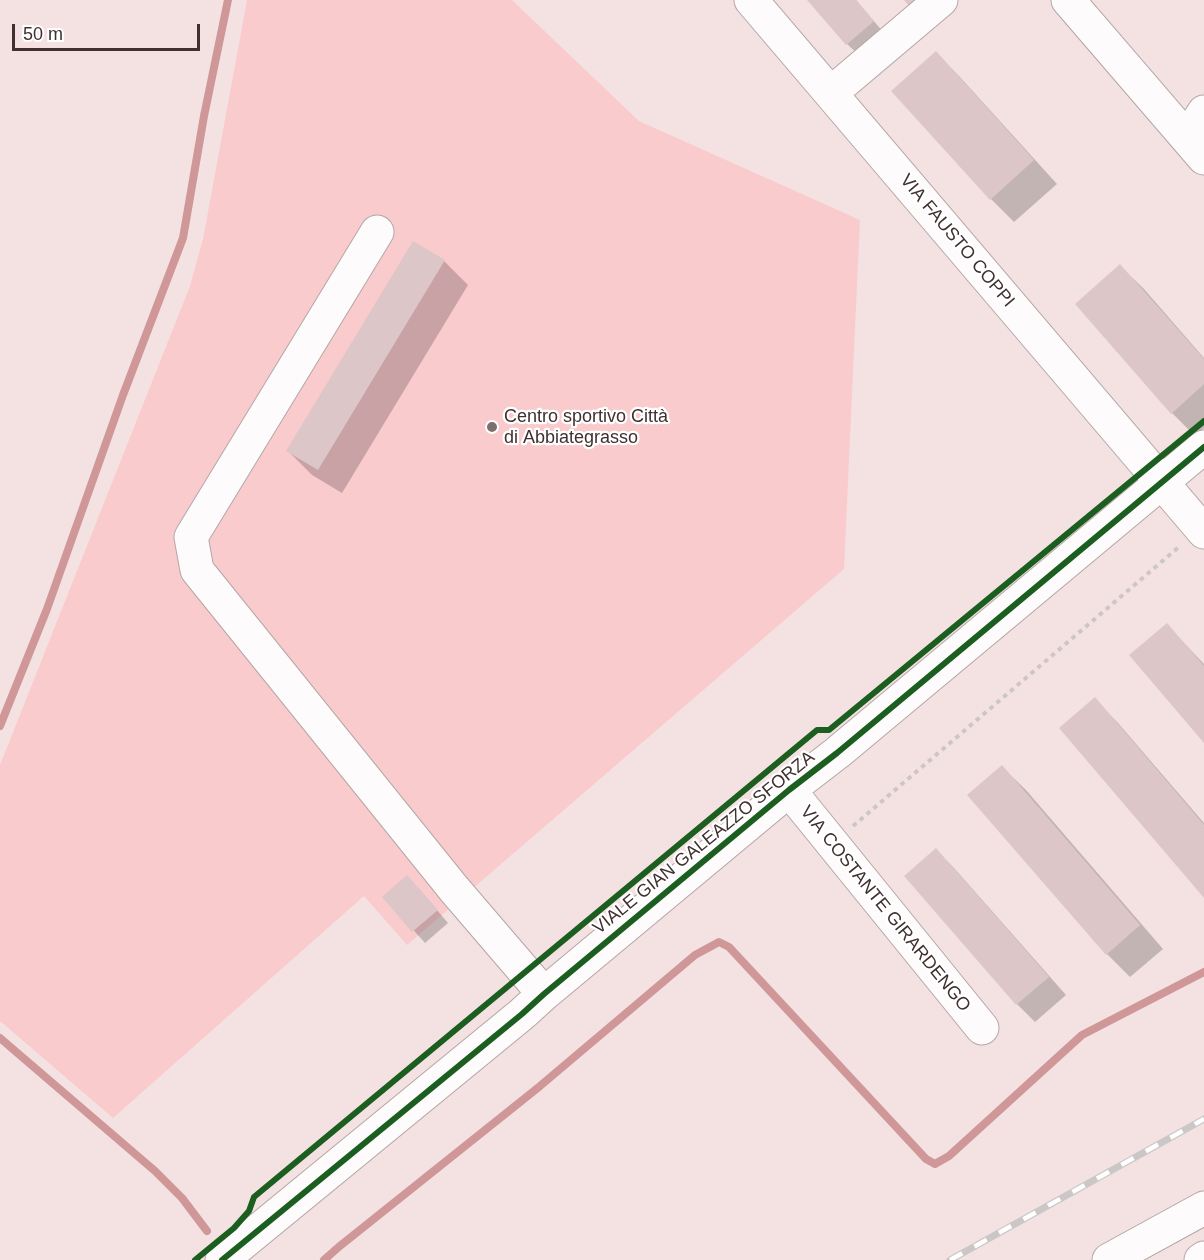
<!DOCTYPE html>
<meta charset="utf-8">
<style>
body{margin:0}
#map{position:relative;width:1204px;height:1260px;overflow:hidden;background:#f4e2e2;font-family:Helvetica,sans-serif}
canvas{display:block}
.scale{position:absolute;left:12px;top:24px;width:188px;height:27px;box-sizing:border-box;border:3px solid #403030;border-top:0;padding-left:8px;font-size:18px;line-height:21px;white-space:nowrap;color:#403030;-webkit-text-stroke:4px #fff;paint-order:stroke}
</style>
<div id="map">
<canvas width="1204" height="1260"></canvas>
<div class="scale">50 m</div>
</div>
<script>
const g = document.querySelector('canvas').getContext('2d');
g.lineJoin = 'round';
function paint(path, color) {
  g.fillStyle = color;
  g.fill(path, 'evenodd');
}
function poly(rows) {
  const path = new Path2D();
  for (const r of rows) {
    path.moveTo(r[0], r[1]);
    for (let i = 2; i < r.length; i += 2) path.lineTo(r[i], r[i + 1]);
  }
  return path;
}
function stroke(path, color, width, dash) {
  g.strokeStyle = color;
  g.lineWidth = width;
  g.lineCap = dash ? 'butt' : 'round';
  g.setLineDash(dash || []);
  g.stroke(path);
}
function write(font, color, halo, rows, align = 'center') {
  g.font = font + ' Helvetica,sans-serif';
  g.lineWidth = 4.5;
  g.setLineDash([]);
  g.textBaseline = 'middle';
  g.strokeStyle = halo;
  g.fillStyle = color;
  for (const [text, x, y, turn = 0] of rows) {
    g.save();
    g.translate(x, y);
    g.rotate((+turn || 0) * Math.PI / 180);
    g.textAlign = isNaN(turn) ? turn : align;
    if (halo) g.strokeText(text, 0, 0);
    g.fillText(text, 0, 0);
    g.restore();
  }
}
paint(poly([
 [247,0,512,0,639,121,860,220,844,569,407,945,364,896,113,1118,0,1021,0,765,190,286,203,239]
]), '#facbcd');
paint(poly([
 [810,0,856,0,884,33,859,55,847,44],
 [936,53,959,76,1057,184,1014,222,991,199],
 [444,261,468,285,342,493,312,475,288,451],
 [1120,266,1144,289,1204,358,1204,428,1195,436,1172,413],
 [1167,625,1204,664,1204,741],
 [1095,699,1118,723,1204,823,1204,896],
 [1002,767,1026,790,1163,949,1130,977,1107,954],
 [936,850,954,868,1066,995,1035,1022,1017,1004,906,877],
 [419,889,448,923,425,943,384,897]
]), '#0003');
stroke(poly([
 [0,726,47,609,123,395,183,238,204,116,228,0],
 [0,1038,155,1171,182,1198,207,1231],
 [324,1260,341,1245,540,1086,695,955,719,942,729,947,926,1159,935,1164,949,1156,1082,1035,1204,972]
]), '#d09799', 8);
paint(poly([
 [807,0,856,0,874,21,846,45],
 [904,0,917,0,909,6],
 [936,51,1034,160,990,200,891,91],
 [413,241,445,260,318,470,286,451],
 [1120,264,1204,359,1204,384,1171,414,1075,304],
 [1167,623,1204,666,1204,743,1129,655],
 [1095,697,1204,825,1204,898,1059,728],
 [1002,765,1140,925,1106,955,967,795],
 [936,848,1049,977,1016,1005,904,876],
 [407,875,438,910,412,932,382,897]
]), '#ddc6c7');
const minor = poly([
 [751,0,1204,532],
 [1068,0,1204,158],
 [831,93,941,0],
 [1187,138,1204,112],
 [377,232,191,537,197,570,454,889,544,994],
 [789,790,982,1028],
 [222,1260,522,1014,544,994,789,790,837,753,1204,447],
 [1201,1260,1204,1258]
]);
const major = poly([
 [1109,1260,1204,1208]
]);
stroke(minor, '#b4a6a6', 35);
stroke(major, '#b4a6a6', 35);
stroke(poly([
 [853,826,1180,546]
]), '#cdc6c6', 4, [4.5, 4.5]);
stroke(minor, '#fdfbfb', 33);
stroke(major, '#fdfbfb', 33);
const rail = poly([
 [950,1260,1204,1119]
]);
stroke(rail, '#cbc7c7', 7);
stroke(rail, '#fff', 4.5, [14]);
stroke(poly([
 [195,1260,234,1228,249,1211,254,1197,817,730,829,730,1204,421],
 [222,1260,522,1014,544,994,789,790,837,753,1204,447]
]), '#1b5e20', 6);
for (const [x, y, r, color] of [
 [492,427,6,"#7f6e6e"]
]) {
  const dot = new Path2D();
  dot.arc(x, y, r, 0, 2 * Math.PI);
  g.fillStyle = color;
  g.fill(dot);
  stroke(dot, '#fff', 2);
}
write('18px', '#403030', '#fff', [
 ["VIA FAUSTO COPPI",957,241,50],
 ["VIALE GIAN GALEAZZO SFORZA",704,843,-39],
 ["VIA COSTANTE GIRARDENGO",885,909,51]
]);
write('18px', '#403030', '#fff', [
 ["Centro sportivo Città",504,417],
 ["di Abbiategrasso",504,438]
], 'left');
</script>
